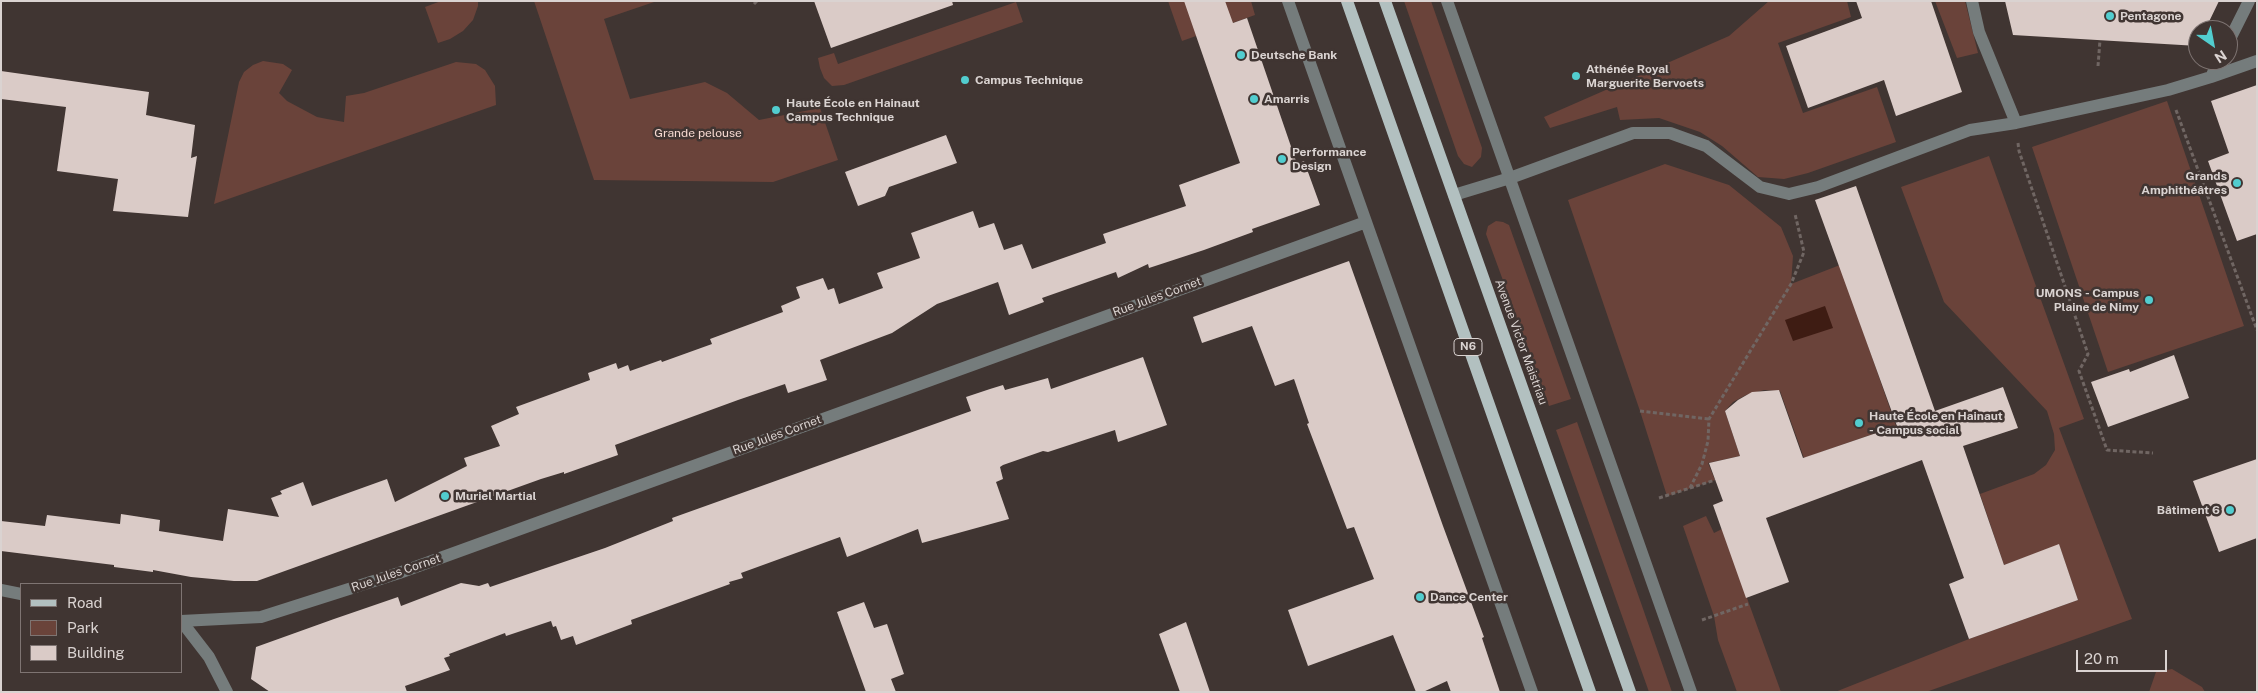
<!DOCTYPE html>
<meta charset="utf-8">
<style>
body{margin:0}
#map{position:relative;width:2258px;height:693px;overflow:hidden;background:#403532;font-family:"Public Sans",sans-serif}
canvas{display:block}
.frame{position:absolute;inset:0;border:2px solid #dad3d1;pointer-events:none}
.legend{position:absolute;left:20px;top:583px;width:162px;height:90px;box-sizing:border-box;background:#403532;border:1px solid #7e7472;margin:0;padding:6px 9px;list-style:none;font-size:15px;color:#dad3d1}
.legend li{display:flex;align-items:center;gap:10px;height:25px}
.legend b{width:25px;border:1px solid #7e7472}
.north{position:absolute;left:2188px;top:20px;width:50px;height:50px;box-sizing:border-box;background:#403532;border:1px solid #7e7472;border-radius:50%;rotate:147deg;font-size:14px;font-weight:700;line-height:20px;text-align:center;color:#dad3d1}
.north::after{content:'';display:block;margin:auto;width:18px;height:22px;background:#52cdcf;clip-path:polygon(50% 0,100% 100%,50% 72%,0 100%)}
.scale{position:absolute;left:2076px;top:650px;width:91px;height:22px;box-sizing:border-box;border:2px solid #dad3d1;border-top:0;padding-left:6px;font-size:15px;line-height:18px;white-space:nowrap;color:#dad3d1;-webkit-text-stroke:4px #403532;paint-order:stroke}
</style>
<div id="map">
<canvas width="2258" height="693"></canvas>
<div class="frame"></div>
<ul class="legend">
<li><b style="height:6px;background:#b2c0c0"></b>Road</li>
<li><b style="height:14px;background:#6a433a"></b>Park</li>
<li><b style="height:14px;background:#dacbc7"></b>Building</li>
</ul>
<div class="north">N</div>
<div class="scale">20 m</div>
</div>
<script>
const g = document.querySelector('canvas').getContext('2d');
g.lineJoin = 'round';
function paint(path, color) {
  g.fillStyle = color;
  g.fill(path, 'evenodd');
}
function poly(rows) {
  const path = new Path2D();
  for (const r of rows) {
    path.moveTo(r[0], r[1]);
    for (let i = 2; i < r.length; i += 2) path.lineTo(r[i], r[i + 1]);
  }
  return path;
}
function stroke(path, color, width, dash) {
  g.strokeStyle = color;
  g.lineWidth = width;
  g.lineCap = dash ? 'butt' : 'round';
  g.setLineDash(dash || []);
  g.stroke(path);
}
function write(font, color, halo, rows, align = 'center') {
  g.font = font + ' "Public Sans",sans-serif';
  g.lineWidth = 5;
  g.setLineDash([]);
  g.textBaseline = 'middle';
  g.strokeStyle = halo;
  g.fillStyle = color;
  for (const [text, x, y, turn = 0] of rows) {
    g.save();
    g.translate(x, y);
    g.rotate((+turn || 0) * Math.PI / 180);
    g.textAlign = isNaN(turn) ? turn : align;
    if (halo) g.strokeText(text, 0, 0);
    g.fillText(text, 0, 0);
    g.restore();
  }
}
paint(poly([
 [441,1,478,1,478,6,473,20,463,31,450,39,438,43,425,7],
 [534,1,657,1,604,19,630,99,705,82,727,93,759,120,820,108,838,160,773,182,594,180],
 [1168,1,1251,1,1255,15,1182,41],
 [1404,1,1431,1,1482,148,1481,157,1472,167,1464,164,1458,156],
 [1769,1,1847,1,1851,17,1778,43,1803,113,1877,87,1896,142,1808,173,1784,179,1758,177,1722,146,1700,132,1659,118,1620,120,1617,107,1550,128,1544,117,1729,36],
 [1935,1,1965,1,1978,53,1957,58],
 [1016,2,1023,22,844,85,832,86,824,78,820,68,818,58,834,53,838,64],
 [263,61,283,64,292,70,279,93,287,101,317,117,327,119,344,122,346,96,364,93,456,62,476,64,485,70,495,86,496,105,214,204,239,82,244,72,253,65],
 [2167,101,2244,326,2108,372,2032,147],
 [1989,156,2084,419,2059,428,2132,619,1926,692,1835,692,1969,639,2078,600,2059,545,2004,565,1980,494,2034,474,2046,465,2055,450,2054,434,2047,411,1944,302,1901,187],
 [1665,164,1729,185,1781,227,1793,256,1791,284,1840,265,1896,426,1804,458,1780,391,1764,390,1746,395,1733,402,1725,411,1740,456,1708,463,1715,480,1667,496,1640,411,1568,200],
 [1496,221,1503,222,1509,225,1571,399,1549,406,1486,234,1488,226],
 [1577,422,1641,603,1672,692,1649,692,1556,430],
 [1706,516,1714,533,1722,529,1781,692,1737,692,1718,640,1714,616,1683,526],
 [2172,669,2202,687,2205,692,2149,692,2156,672]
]), '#6a433a');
paint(poly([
 [1825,306,1833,328,1793,341,1785,320]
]), '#3e1c13');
paint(poly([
 [814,1,952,1,953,5,831,48],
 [1184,1,1225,1,1233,23,1247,18,1297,164,1304,161,1320,205,1252,229,1253,232,1204,250,1149,268,1148,264,1118,278,1116,272,1042,298,1044,302,1009,315,998,282,937,304,892,333,820,360,827,380,788,393,785,384,738,400,615,445,618,455,564,474,564,472,541,479,257,581,234,581,191,577,153,570,153,572,114,567,114,565,1,551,1,521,45,526,47,515,120,524,121,514,160,520,159,531,223,541,228,509,279,517,271,498,282,494,280,491,303,482,312,506,387,479,395,502,467,466,464,458,500,446,491,426,519,414,516,407,590,380,588,373,616,363,618,369,628,365,630,371,661,360,662,362,712,344,710,339,783,312,781,306,800,298,796,287,823,278,828,290,834,288,839,304,883,288,877,273,920,258,911,233,973,211,979,228,994,223,1004,250,1022,244,1032,269,1106,243,1103,234,1186,206,1179,185,1240,163],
 [1856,1,1931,1,1962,92,1896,116,1884,80,1808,108,1786,46,1862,18],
 [2005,1,2219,1,2205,30,2198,30,2198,46,2013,35],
 [1,71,149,92,146,115,195,125,191,158,197,156,188,217,113,211,118,179,57,171,66,107,1,99],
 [2257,85,2257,234,2237,241,2208,161,2229,153,2211,101],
 [946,135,957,163,889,187,885,196,858,206,845,172],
 [1856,186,1935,411,2003,387,2018,428,1963,446,2004,565,2059,544,2078,600,1969,639,1949,584,1964,578,1922,460,1766,518,1789,582,1746,598,1713,505,1723,501,1709,463,1740,456,1725,411,1738,400,1752,392,1779,390,1803,458,1897,426,1815,200],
 [1349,261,1443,526,1484,637,1482,638,1500,692,1451,692,1447,681,1423,692,1416,692,1393,635,1308,666,1288,610,1374,579,1354,527,1347,529,1307,424,1309,423,1294,379,1275,386,1252,326,1202,343,1193,317],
 [2174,355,2189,398,2108,427,2091,382,2129,369,2130,372],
 [1143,357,1167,425,1118,442,1115,430,1048,452,1043,451,1003,465,1000,467,1003,479,996,482,1009,519,922,543,918,529,847,557,840,537,741,573,743,578,729,582,730,584,631,620,632,624,576,645,573,636,561,640,556,626,553,627,551,621,506,636,505,633,449,654,450,656,444,658,450,670,405,686,407,692,270,692,251,679,256,647,334,619,398,597,401,606,461,583,479,586,488,583,490,587,605,548,673,521,672,518,971,411,966,397,990,389,1003,385,1005,390,1048,378,1051,389],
 [2257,459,2257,538,2219,552,2193,481],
 [864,602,874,628,887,624,904,674,891,679,896,692,866,692,837,612],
 [1186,622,1210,692,1180,692,1159,634]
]), '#dacbc7');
stroke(poly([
 [754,4,757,1],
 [2098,66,2100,40],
 [2176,110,2257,330],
 [2018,143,2019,151,2088,354,2079,371,2107,450,2153,453],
 [1640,411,1709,419],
 [1690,488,1702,464,1708,441,1709,419,1791,284,1804,252,1795,214],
 [1659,498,1715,480],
 [1702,620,1748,604]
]), '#706663', 3, [4, 2.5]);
stroke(poly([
 [1288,1,1532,692],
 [1447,1,1691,692],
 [1972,1,1979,32,2016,123],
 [2228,43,2249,1],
 [2211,77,2257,61],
 [1454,195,1510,178,1633,133,1670,133,1706,146,1760,187,1789,194,1818,187,1970,130,2016,123,2168,90,2211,77,2219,60],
 [1,590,21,594],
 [181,621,261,617,399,573,1366,222],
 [182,622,209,657,227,692]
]), '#757c7c', 12);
stroke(poly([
 [1347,1,1590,692],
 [1385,1,1630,692]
]), '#b2c0c0', 12);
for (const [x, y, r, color] of [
 [2110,16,5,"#52cdcf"],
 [1241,55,5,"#52cdcf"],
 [1576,76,5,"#52cdcf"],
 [965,80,5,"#52cdcf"],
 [1254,99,5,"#52cdcf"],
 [776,110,5,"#52cdcf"],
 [1282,159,5,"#52cdcf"],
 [2237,183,5,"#52cdcf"],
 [2149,300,5,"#52cdcf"],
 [1859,423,5,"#52cdcf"],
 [445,496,5,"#52cdcf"],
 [2230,510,5,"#52cdcf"],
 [1420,597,5,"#52cdcf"]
]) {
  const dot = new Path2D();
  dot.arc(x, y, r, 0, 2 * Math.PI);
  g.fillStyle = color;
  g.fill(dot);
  stroke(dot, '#403532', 2);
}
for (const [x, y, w] of [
 [1468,347,28]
]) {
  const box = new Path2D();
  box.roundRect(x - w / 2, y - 8.5, w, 17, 4);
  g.fillStyle = '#403532';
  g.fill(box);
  stroke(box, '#dad3d1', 1);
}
write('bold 11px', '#dad3d1', null, [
 ["N6",1468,347]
]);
write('bold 12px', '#dad3d1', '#403532', [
 ["Pentagone",2120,16],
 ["Deutsche Bank",1251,55],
 ["Athénée Royal",1586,69],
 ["Marguerite Bervoets",1586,83],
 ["Campus Technique",975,80],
 ["Amarris",1264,99],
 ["Haute École en Hainaut",786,103],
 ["Campus Technique",786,117],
 ["Performance",1292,152],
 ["Design",1292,166],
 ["Grands",2227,176,"right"],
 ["Amphithéâtres",2227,190,"right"],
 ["UMONS - Campus",2139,293,"right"],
 ["Plaine de Nimy",2139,307,"right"],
 ["Haute École en Hainaut",1869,416],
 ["- Campus social",1869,430],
 ["Muriel Martial",455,496],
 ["Bâtiment 6",2220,510,"right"],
 ["Dance Center",1430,597]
], 'left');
write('12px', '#f5d8d0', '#403532', [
 ["Grande pelouse",698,133]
]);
write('12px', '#dad3d1', '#403532', [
 ["Rue Jules Cornet",1157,297,-20],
 ["Avenue Victor Maistriau",1521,342,70],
 ["Rue Jules Cornet",777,435,-20],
 ["Rue Jules Cornet",396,573,-19]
]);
</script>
